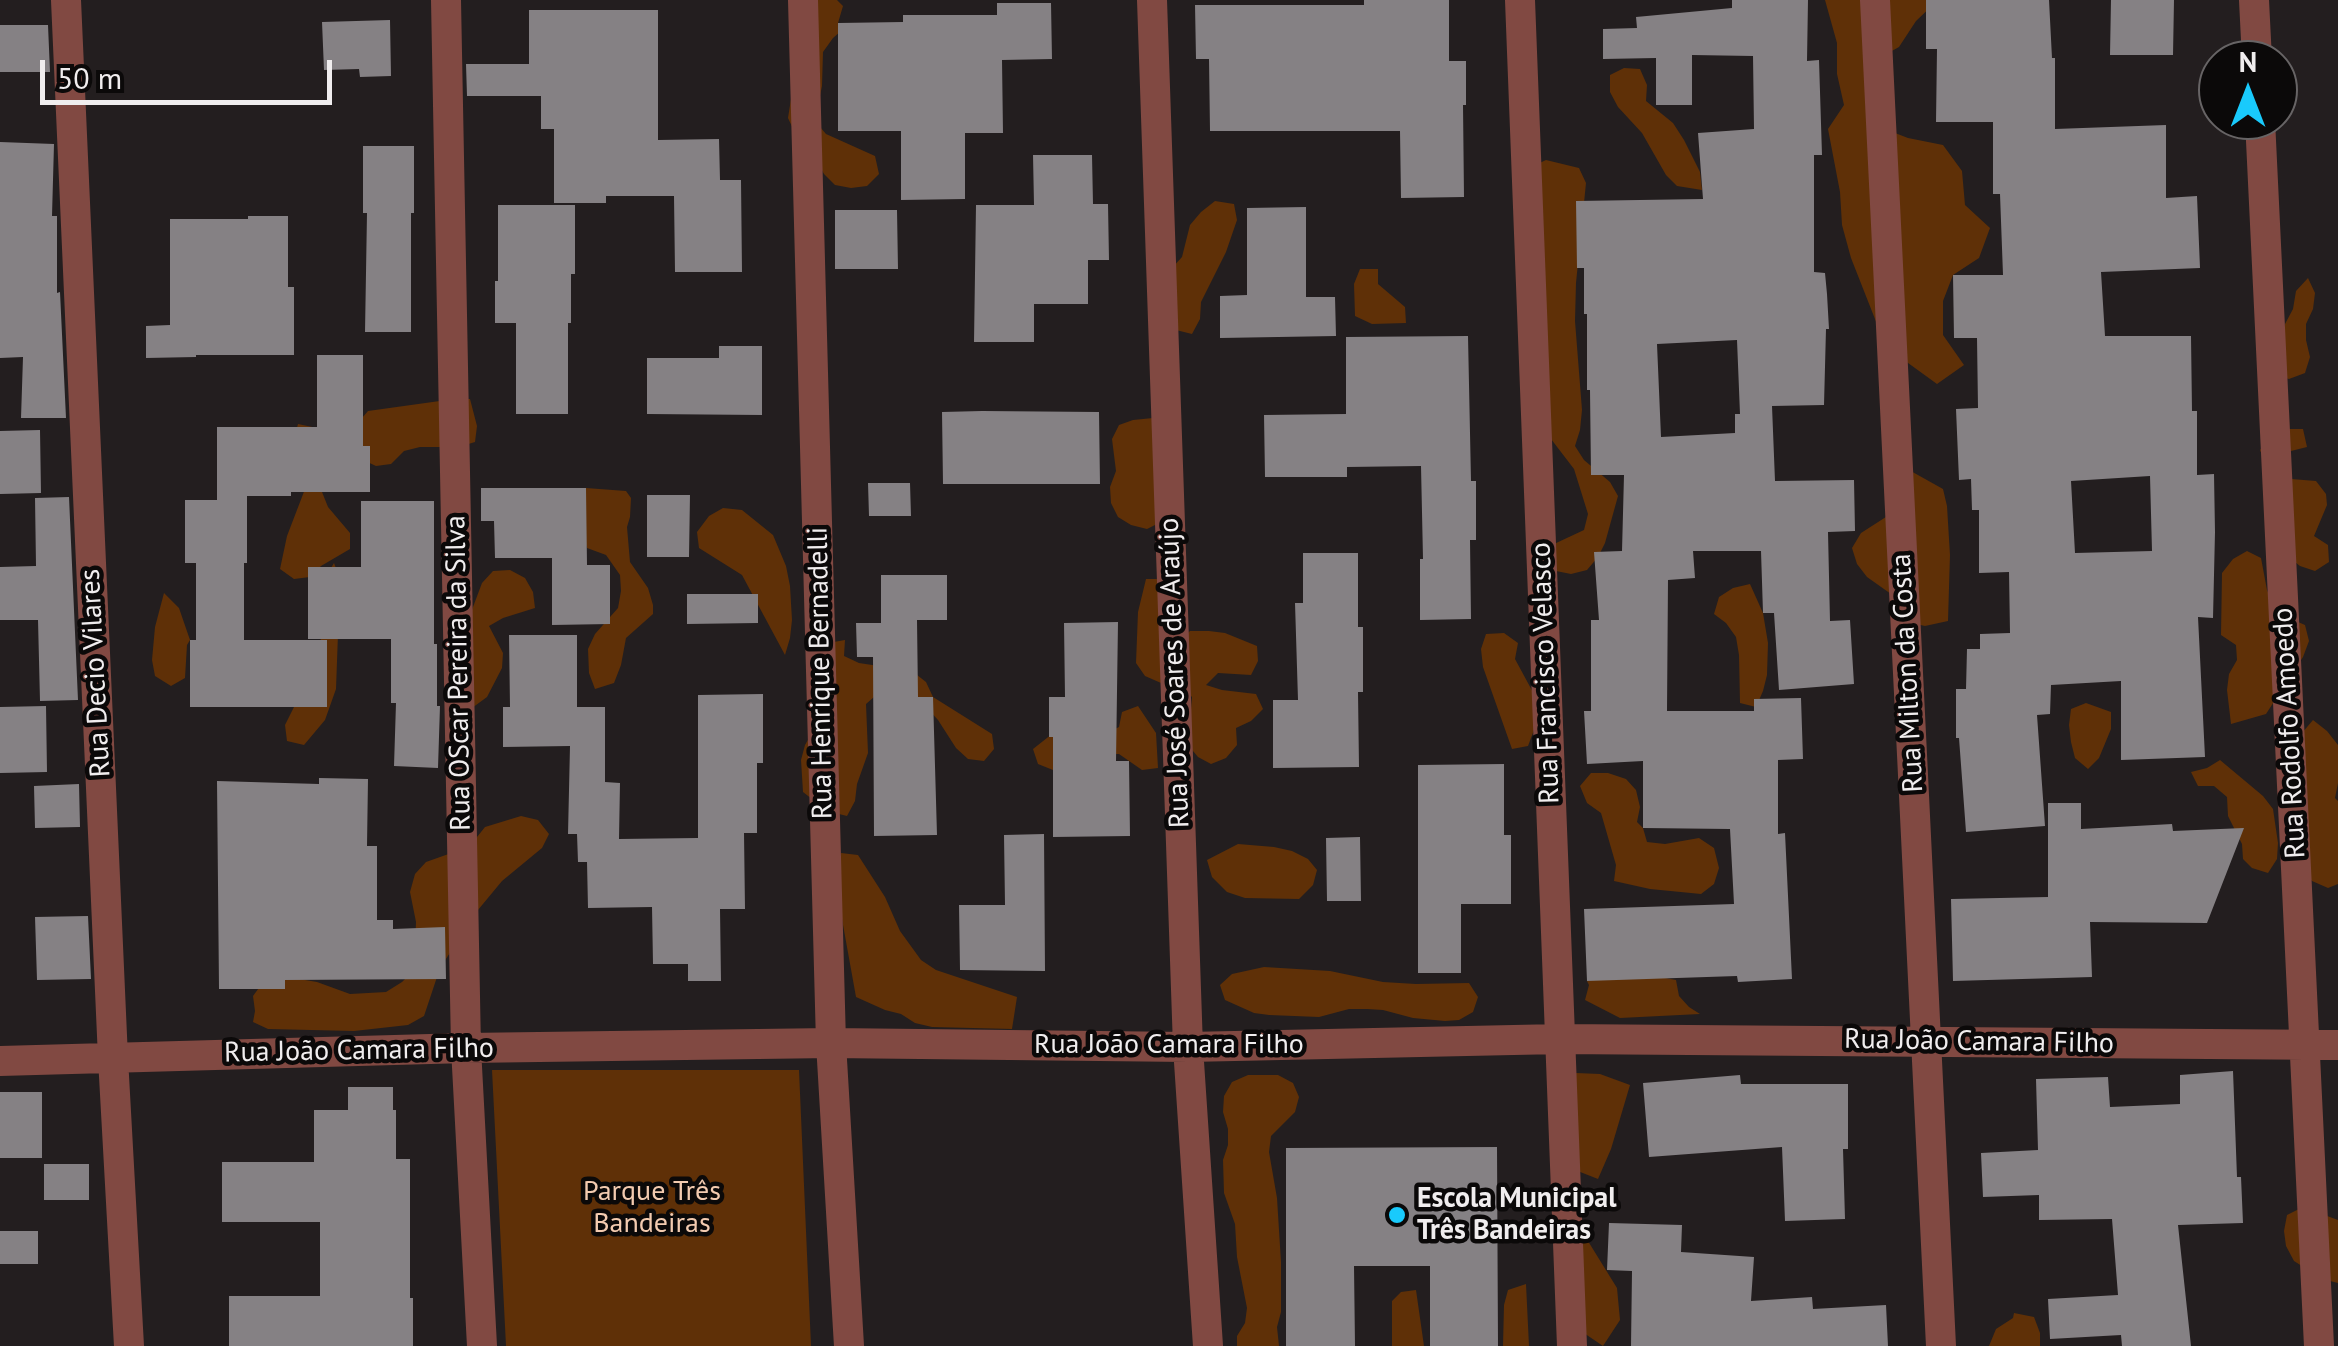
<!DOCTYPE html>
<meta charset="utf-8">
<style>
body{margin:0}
#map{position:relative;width:2338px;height:1346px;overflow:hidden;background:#231e1f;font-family:"PT Sans",sans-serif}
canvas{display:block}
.north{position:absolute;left:2198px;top:40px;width:100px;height:100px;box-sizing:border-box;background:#0b0909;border:2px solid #676465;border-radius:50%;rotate:0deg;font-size:28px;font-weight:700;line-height:40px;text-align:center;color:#f0edee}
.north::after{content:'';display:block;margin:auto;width:35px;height:45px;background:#19cafc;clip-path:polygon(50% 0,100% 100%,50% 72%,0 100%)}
.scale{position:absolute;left:40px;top:60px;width:292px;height:45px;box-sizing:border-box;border:5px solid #f0edee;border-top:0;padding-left:12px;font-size:30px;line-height:35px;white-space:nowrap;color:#f0edee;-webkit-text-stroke:8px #0b0909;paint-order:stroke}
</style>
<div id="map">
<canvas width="2338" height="1346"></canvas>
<div class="north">N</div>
<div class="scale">50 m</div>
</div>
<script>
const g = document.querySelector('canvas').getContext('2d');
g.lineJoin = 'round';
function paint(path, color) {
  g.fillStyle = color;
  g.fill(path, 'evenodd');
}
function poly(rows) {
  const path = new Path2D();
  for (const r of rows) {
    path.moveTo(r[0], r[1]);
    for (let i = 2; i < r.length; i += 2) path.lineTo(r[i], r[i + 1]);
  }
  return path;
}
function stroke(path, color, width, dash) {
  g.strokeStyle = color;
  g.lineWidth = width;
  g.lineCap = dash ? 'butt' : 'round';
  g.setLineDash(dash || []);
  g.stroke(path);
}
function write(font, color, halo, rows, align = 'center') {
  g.font = font + ' "PT Sans",sans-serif';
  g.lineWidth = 9;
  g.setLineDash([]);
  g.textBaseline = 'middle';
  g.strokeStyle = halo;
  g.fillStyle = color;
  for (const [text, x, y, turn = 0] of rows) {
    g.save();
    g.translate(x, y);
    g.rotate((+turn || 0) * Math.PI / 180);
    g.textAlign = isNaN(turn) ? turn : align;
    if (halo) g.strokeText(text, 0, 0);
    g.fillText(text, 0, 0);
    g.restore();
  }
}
paint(poly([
 [794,0,837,0,843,6,838,23,841,31,833,38,823,52,822,86,815,121,826,134,875,156,879,174,867,186,851,188,835,185,824,174,816,159,795,133,788,118,793,86],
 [1825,0,1938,0,1916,21,1899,47,1872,62,1877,126,1908,138,1943,145,1962,171,1965,205,1990,228,1979,258,1953,275,1943,301,1943,335,1964,365,1937,384,1886,347,1851,258,1842,225,1840,192,1828,129,1844,105,1837,74,1837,43],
 [1624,68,1640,69,1647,85,1646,101,1673,123,1684,140,1700,172,1702,190,1677,186,1666,175,1642,133,1618,107,1610,92,1610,75],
 [1546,160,1579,168,1586,183,1576,283,1575,321,1582,410,1580,430,1575,446,1584,460,1610,482,1618,496,1605,543,1598,557,1587,570,1571,574,1556,571,1554,544,1584,530,1588,514,1574,469,1551,439,1531,167],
 [1215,201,1234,204,1237,220,1226,252,1201,302,1200,319,1192,334,1176,330,1171,269,1182,257,1190,225,1201,212],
 [1360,269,1378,269,1378,284,1405,307,1406,323,1372,324,1355,316,1354,284],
 [2308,278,2315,293,2313,309,2306,324,2306,340,2310,357,2305,373,2289,379,2278,376,2285,324,2293,309,2296,291],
 [454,399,470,399,477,426,475,442,459,447,420,447,404,451,391,464,376,466,361,459,356,425,368,411],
 [1153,418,1161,522,1147,529,1131,525,1118,517,1111,503,1110,487,1116,471,1112,439,1119,425,1133,420],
 [298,424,317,428,322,492,328,507,350,533,350,549,321,566,310,577,294,579,280,569,287,536,305,489,294,439],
 [2286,429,2303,429,2307,447,2291,451,2279,478,2316,481,2326,494,2327,505,2314,536,2328,545,2329,562,2315,571,2300,566,2286,555,2271,479,2260,450,2270,436],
 [1909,470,1943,489,1947,506,1950,555,1948,621,1925,626,1907,622,1891,594,1867,577,1857,564,1852,548,1861,533,1889,515],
 [586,488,626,491,631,498,630,517,627,527,630,562,648,588,653,605,653,614,626,638,621,665,614,683,595,689,589,673,588,649,595,634,618,608,621,591,620,575,606,555,587,548,574,502],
 [723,508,742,510,773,535,786,566,790,586,792,620,790,638,785,655,742,575,699,548,697,532,709,516],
 [2247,551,2261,558,2267,590,2274,607,2289,618,2305,625,2309,641,2303,657,2266,714,2231,724,2227,690,2229,674,2237,660,2236,645,2221,635,2222,573,2233,559],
 [334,563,340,579,336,689,325,720,304,745,287,741,285,725,308,679,320,644,325,611,325,578],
 [510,570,525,578,533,592,535,608,503,618,489,626,503,653,502,668,487,697,472,708,470,615,482,583,493,571],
 [1146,579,1164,579,1179,641,1190,631,1209,631,1225,633,1257,646,1258,661,1251,675,1218,673,1206,685,1222,690,1256,694,1263,709,1251,721,1236,728,1237,745,1226,758,1211,764,1198,757,1188,745,1192,697,1181,686,1161,683,1145,676,1136,663,1138,612],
 [1750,584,1763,613,1768,643,1767,675,1763,691,1756,707,1740,703,1739,655,1736,637,1726,623,1714,614,1719,597,1733,588],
 [164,593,179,608,190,640,187,645,185,678,171,686,155,676,152,660,155,627],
 [1504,633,1518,643,1515,659,1535,696,1534,730,1528,746,1512,749,1483,667,1481,649,1486,634],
 [845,640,844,656,859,663,912,671,926,682,933,697,992,734,994,749,984,761,968,759,956,748,938,720,927,708,874,697,866,704,868,753,857,784,855,801,847,816,831,812,817,803,803,792,801,760,805,745,813,731,828,643],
 [2086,703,2111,712,2111,729,2099,758,2088,769,2075,758,2071,742,2069,725,2071,709],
 [1138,706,1156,733,1158,768,1142,770,1119,754,1084,754,1053,770,1038,764,1033,749,1052,734,1103,735,1119,727,1122,712],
 [2313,720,2327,731,2338,745,2338,783,2335,798,2338,801,2338,884,2328,888,2312,881,2300,868,2302,733],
 [2220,760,2263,796,2273,809,2278,843,2277,859,2268,873,2252,868,2243,859,2242,844,2228,816,2227,797,2214,786,2198,786,2191,772,2207,768],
 [1591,773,1608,773,1626,779,1636,790,1640,807,1637,822,1643,828,1647,842,1665,844,1699,838,1714,848,1719,868,1714,884,1701,894,1650,889,1614,881,1616,865,1601,813,1587,803,1580,786],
 [521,816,538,820,549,834,542,848,502,881,478,910,440,968,424,1016,408,1025,354,1031,268,1029,253,1022,255,1011,253,996,264,981,299,979,317,982,350,994,386,992,402,982,414,970,416,922,410,892,415,874,426,862,457,851,473,842,485,827],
 [1238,844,1274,847,1292,851,1308,859,1317,870,1313,885,1299,899,1245,898,1227,892,1212,877,1207,860],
 [841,853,858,855,885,897,900,931,921,960,936,970,1017,997,1012,1029,932,1027,915,1023,901,1014,885,1010,856,997,836,886,836,870],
 [1264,967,1330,971,1383,982,1416,984,1469,983,1478,997,1473,1012,1459,1020,1445,1021,1413,1018,1383,1010,1367,1009,1349,1009,1319,1017,1269,1015,1254,1013,1225,1000,1220,985,1232,974],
 [1660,977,1676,980,1679,996,1689,1007,1700,1014,1620,1018,1585,1000,1589,985,1587,981,1606,978],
 [492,1070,799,1070,811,1346,506,1346],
 [1576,1073,1600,1074,1630,1085,1611,1149,1598,1179,1570,1168],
 [1248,1075,1278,1075,1293,1083,1299,1097,1295,1112,1271,1136,1269,1152,1277,1198,1281,1262,1281,1312,1277,1327,1279,1346,1237,1346,1237,1336,1245,1323,1247,1308,1237,1257,1235,1224,1224,1193,1223,1160,1228,1145,1228,1129,1223,1112,1224,1096,1232,1082],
 [2303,1207,2338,1220,2338,1283,2322,1279,2294,1261,2286,1246,2284,1231,2287,1215],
 [1583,1233,1617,1288,1620,1320,1603,1346,1575,1327],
 [1526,1284,1529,1346,1503,1346,1504,1305,1508,1290],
 [1416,1290,1424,1346,1392,1346,1392,1301,1401,1292],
 [2014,1313,2034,1317,2040,1333,2040,1346,1989,1346,1996,1329,2013,1318]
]), '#5f3007');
paint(poly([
 [1364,0,1449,0,1449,61,1466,61,1466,105,1463,105,1464,197,1401,198,1400,131,1210,131,1209,59,1196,59,1195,5,1364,5],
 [1732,0,1808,0,1807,61,1819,60,1822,155,1814,155,1814,272,1825,273,1827,294,1829,329,1826,329,1824,405,1772,406,1775,481,1854,480,1855,531,1828,532,1830,621,1850,620,1854,684,1779,690,1774,613,1763,613,1761,551,1693,551,1695,578,1668,580,1667,711,1754,711,1754,699,1801,698,1803,759,1778,760,1778,834,1785,833,1792,979,1738,982,1737,976,1587,981,1584,909,1734,904,1730,829,1643,828,1643,761,1587,764,1584,711,1591,711,1591,620,1599,620,1594,552,1622,551,1624,475,1591,475,1590,390,1587,390,1587,314,1584,314,1584,268,1577,268,1576,201,1703,199,1698,133,1754,129,1753,56,1692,55,1692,105,1656,105,1656,58,1603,59,1603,29,1637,28,1636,17,1732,8],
 [1737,340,1740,414,1735,414,1735,433,1661,437,1657,344],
 [1926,0,2049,0,2052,58,2055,58,2055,129,2166,125,2166,198,2197,196,2200,268,2101,272,2105,336,2191,336,2192,411,2197,411,2197,475,2214,474,2215,532,2213,618,2198,617,2205,757,2121,760,2121,681,2051,685,2050,714,2037,715,2045,826,1966,832,1959,738,1956,738,1956,689,1966,689,1967,649,1980,649,1980,634,2010,633,2009,572,1979,573,1979,510,1972,510,1971,479,1959,480,1956,409,1978,408,1977,338,1954,338,1953,275,2003,275,2000,194,1993,194,1993,122,1936,122,1937,49,1926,49],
 [2150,476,2152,551,2075,553,2071,481],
 [2111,0,2174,0,2173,55,2110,55],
 [997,3,1051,3,1052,59,1002,60,1003,133,965,133,965,199,901,200,901,131,838,131,838,23,903,22,903,15,997,15],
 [529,10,658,10,658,140,719,139,720,180,741,180,742,272,675,272,674,196,606,196,606,203,554,203,554,129,541,129,541,96,467,96,466,64,529,64],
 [390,20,391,76,360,77,359,69,324,70,322,22],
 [0,25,48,25,50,72,0,72],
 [0,142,54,144,52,216,57,216,57,293,60,292,66,418,21,418,23,357,0,358],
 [363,146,414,146,414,213,411,213,411,332,365,332,367,213,363,213],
 [1033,155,1092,155,1093,204,1108,204,1109,260,1088,260,1088,304,1034,304,1034,342,974,342,976,205,1034,205],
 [498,205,575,205,575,274,571,274,571,323,568,323,568,414,516,414,516,323,495,323,495,281,498,281],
 [1306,207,1306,297,1335,297,1336,336,1220,338,1220,296,1247,295,1247,208],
 [835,210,897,210,898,269,835,269],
 [248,216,288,216,288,287,294,287,294,355,196,355,196,357,146,358,146,326,170,325,170,219,248,219],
 [1468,336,1471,481,1476,481,1476,540,1470,540,1471,619,1420,620,1420,559,1423,559,1421,466,1347,467,1347,477,1265,477,1264,415,1346,414,1346,337],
 [719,346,762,346,762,415,647,414,647,358,719,358],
 [317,355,363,355,363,446,370,446,370,492,291,492,291,496,247,496,247,563,244,563,244,640,327,640,327,707,190,707,190,640,196,640,196,563,185,563,185,500,217,500,217,427,317,427],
 [982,411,1099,412,1100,484,943,484,942,412],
 [40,430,41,493,0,494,0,431],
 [868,483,910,483,911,516,869,516],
 [481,488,586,488,587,565,610,565,610,624,552,625,552,558,495,558,494,521,481,521],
 [647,495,690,495,689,557,647,557],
 [69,497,78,700,40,701,38,620,0,620,0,567,36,566,35,498],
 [361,501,434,501,434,644,437,644,437,706,440,706,438,768,394,766,396,703,391,703,391,639,308,639,308,567,361,567],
 [1303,553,1358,553,1358,627,1363,627,1363,692,1358,692,1359,767,1273,768,1273,700,1298,700,1295,603,1303,603],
 [881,575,947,575,947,620,917,620,918,697,933,697,937,835,874,836,873,657,857,657,856,623,881,623],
 [687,594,758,594,758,623,687,624],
 [1118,622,1116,761,1129,761,1130,836,1053,837,1053,737,1049,737,1049,697,1065,697,1064,623],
 [509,635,577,635,577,707,605,707,605,782,620,783,619,839,698,838,698,695,763,694,763,763,757,763,757,833,744,833,745,909,720,909,721,981,688,981,688,964,653,964,652,907,588,908,587,862,578,862,577,834,568,834,570,746,503,747,503,707,510,707],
 [46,706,47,772,0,773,0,707],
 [1504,764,1504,835,1511,835,1511,904,1461,904,1461,973,1418,973,1418,765],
 [319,778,368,779,367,846,377,846,377,920,393,920,393,929,445,927,446,979,285,980,285,989,219,989,217,781,319,784],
 [79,784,80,827,35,828,34,786],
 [2048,803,2081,803,2081,829,2172,824,2173,831,2244,828,2207,923,2090,922,2092,977,1953,981,1951,899,2048,897],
 [1044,834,1045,971,960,970,959,905,1005,905,1004,835],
 [1360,837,1361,901,1327,901,1326,838],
 [88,916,91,979,37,980,35,917],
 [2233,1071,2237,1177,2241,1177,2243,1223,2178,1225,2191,1346,2122,1346,2121,1335,2050,1339,2048,1299,2118,1295,2112,1219,2039,1220,2039,1195,1983,1197,1981,1153,2038,1150,2036,1079,2108,1077,2110,1107,2180,1104,2180,1075],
 [1740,1075,1741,1084,1848,1084,1848,1149,1843,1149,1845,1219,1785,1221,1782,1147,1649,1157,1643,1083],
 [348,1087,393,1087,393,1110,396,1110,396,1159,410,1159,410,1298,413,1298,413,1346,229,1346,229,1296,320,1296,320,1222,222,1222,222,1162,314,1162,314,1110,348,1110],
 [0,1092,42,1092,42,1158,0,1158],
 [1497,1147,1498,1346,1430,1346,1430,1266,1354,1266,1355,1346,1286,1346,1286,1148],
 [44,1164,89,1164,89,1200,44,1200],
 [1609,1223,1682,1225,1681,1252,1754,1257,1751,1301,1812,1297,1813,1309,1886,1305,1888,1346,1631,1346,1632,1271,1607,1270],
 [0,1231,38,1231,38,1264,0,1264]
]), '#858184');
stroke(poly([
 [66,0,113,1058,129,1346],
 [446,0,466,1048,482,1346],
 [803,0,831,1043,849,1346],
 [1152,0,1188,1047,1208,1346],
 [1520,0,1572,1346],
 [1875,0,1941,1346],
 [2254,0,2257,60],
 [2260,120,2319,1346],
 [0,1061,466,1048,831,1043,1188,1047,1560,1039,2338,1045]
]), '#814942', 30);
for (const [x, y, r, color] of [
 [1397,1215,10,"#19cafc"]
]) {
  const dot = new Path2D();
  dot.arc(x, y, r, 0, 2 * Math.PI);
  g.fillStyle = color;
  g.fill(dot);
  stroke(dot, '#0b0909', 4);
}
write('28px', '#f0edee', '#0b0909', [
 ["Rua Decio Vilares",96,673,-93],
 ["Rua OScar Pereira da Silva",459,673,-91],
 ["Rua Henrique Bernadelli",821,673,-91],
 ["Rua José Soares de Araújo",1175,673,-92],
 ["Rua Francisco Velasco",1546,673,-92],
 ["Rua Milton da Costa",1908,673,-93],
 ["Rua Rodolfo Amoedo",2290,733,-93],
 ["Rua João Camara Filho",1979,1042,1],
 ["Rua João Camara Filho",1169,1045],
 ["Rua João Camara Filho",359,1051,-1]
]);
write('28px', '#f3cbb0', '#0b0909', [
 ["Parque Três",652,1192],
 ["Bandeiras",652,1224]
]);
write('bold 28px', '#f0edee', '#0b0909', [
 ["Escola Municipal",1417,1199],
 ["Três Bandeiras",1417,1231]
], 'left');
</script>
